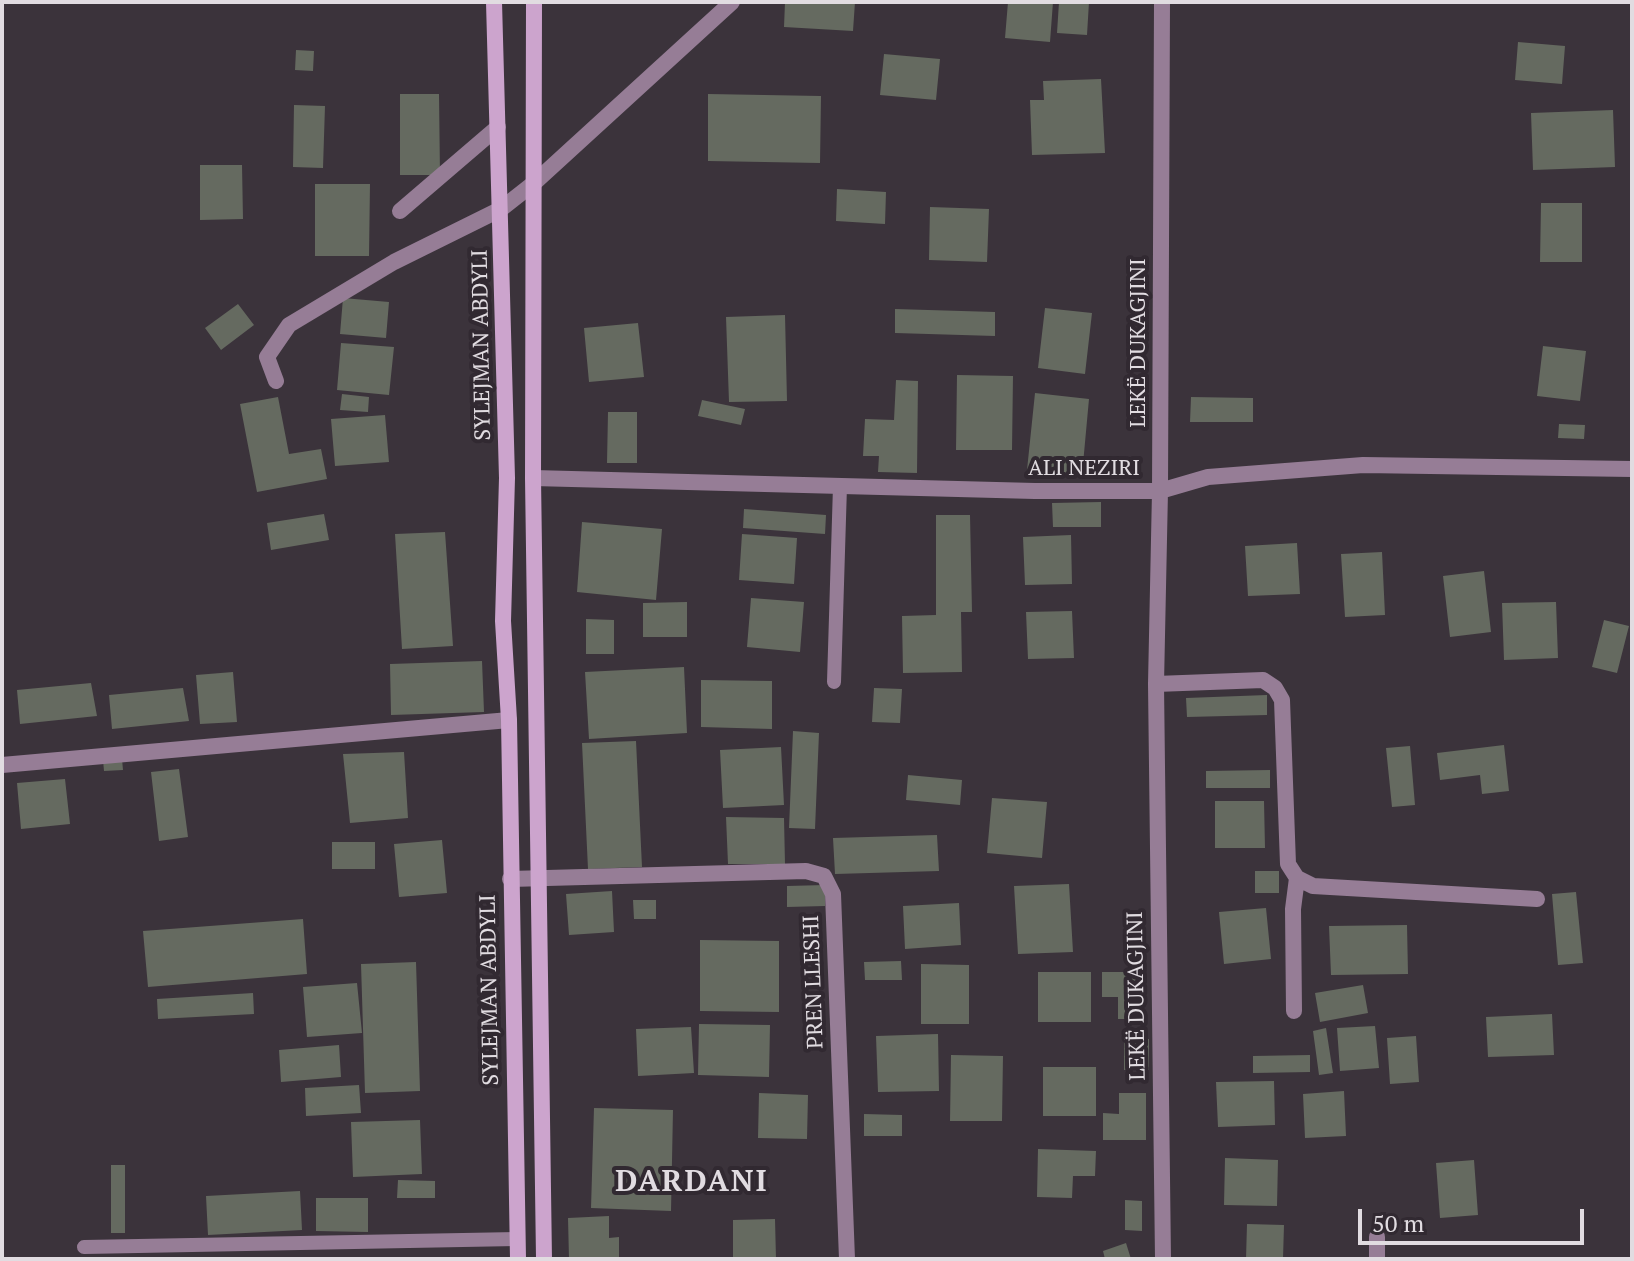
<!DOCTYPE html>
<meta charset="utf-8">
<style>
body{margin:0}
#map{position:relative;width:1634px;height:1261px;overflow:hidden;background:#3b333b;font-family:"PT Serif",serif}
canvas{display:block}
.frame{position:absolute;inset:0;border:4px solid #e1dce1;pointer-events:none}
.scale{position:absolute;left:1358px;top:1209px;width:226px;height:36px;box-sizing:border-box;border:4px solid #e1dce1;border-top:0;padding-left:10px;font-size:24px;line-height:28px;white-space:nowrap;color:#e1dce1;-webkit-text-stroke:6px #312931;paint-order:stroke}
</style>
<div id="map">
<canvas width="1634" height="1261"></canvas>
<div class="frame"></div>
<div class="scale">50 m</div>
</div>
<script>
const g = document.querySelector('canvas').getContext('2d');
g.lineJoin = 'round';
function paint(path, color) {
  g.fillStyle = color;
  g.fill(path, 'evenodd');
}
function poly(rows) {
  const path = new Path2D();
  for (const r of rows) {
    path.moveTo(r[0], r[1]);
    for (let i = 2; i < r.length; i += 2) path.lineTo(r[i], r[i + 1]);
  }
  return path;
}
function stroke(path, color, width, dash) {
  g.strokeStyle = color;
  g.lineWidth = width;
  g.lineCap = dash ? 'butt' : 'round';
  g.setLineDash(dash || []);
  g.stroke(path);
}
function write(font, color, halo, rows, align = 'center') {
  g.font = font + ' "PT Serif",serif';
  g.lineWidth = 8;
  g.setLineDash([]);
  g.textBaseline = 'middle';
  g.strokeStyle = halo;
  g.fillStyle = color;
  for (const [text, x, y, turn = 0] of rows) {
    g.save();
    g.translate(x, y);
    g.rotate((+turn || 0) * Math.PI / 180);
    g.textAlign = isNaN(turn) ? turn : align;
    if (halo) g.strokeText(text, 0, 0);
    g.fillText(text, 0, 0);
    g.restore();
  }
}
paint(poly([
 [785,2,855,2,853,31,784,27],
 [1008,2,1053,2,1050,42,1005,38],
 [1059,2,1089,2,1087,35,1057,33],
 [1518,42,1565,46,1562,84,1515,80],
 [296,50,314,51,313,71,295,70],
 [884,54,940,59,936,100,880,95],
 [1101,79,1105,153,1032,155,1030,100,1044,100,1043,81],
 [400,94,439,94,440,175,400,175],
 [708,94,821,96,820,163,708,161],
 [294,105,325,106,323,168,293,167],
 [1613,110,1615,167,1533,170,1531,113],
 [200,165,242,165,243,219,200,220],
 [315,184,370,184,369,256,315,256],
 [837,189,886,192,885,224,836,221],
 [1541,203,1582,203,1582,262,1540,262],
 [930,207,989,209,987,262,929,260],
 [343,298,389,302,386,338,340,334],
 [238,304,254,325,221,350,205,328],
 [1045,308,1092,313,1085,374,1038,368],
 [895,309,995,312,995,336,895,333],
 [785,315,787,401,729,402,726,317],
 [638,323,644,377,589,382,584,328],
 [341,343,394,347,389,395,337,390],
 [1543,346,1586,351,1580,401,1537,396],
 [957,375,1013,376,1012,450,956,450],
 [896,380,918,381,917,473,878,472,879,456,863,456,865,419,894,420],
 [1035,393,1089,399,1082,475,1027,470],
 [342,394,369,397,368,412,340,410],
 [278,397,289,454,321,449,327,479,257,492,240,404],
 [1191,397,1253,398,1253,422,1190,422],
 [702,400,745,409,741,425,698,416],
 [608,412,637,412,637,463,607,463],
 [385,415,389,462,335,466,331,419],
 [1559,424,1585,425,1584,439,1558,438],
 [1101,502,1101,527,1053,527,1052,503],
 [744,509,826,515,825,534,743,528],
 [324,514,329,540,271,550,267,523],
 [936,515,970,515,972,612,961,612,962,672,903,673,902,616,936,615],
 [582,522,662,529,656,600,577,592],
 [445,532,453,646,402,649,395,534],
 [742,534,797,538,794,584,739,580],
 [1071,535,1072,584,1025,585,1023,537],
 [1297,543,1300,594,1248,596,1245,546],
 [1382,552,1385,615,1345,617,1341,554],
 [1484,571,1491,632,1450,637,1443,576],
 [751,598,804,602,800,652,747,647],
 [687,602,687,637,643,637,643,603],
 [1556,602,1558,658,1504,660,1502,603],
 [1072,611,1074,658,1028,659,1026,612],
 [586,619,614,620,614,654,586,654],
 [1604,620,1629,626,1617,673,1592,667],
 [482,661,484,712,391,715,390,664],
 [684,667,687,733,589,739,585,672],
 [233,672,237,722,200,724,196,675],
 [701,680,772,681,772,729,701,727],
 [91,683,97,716,20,724,17,690],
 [183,688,189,721,112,729,109,695],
 [874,688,902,689,900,723,872,722],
 [1267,695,1267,715,1187,717,1186,698],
 [793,731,819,733,815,829,789,828],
 [636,741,642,867,588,869,582,743],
 [1504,745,1509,791,1482,794,1480,775,1440,780,1437,753],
 [1410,746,1415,805,1392,807,1386,748],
 [781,747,784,805,723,808,720,750],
 [404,752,408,818,350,823,343,754],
 [122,759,123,770,104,771,103,760],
 [179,769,188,837,159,841,151,772],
 [1270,770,1270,788,1206,788,1206,771],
 [908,775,962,780,960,805,906,800],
 [65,779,70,824,21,829,17,783],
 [992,798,1047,802,1042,858,987,853],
 [1215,801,1264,801,1265,848,1215,848],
 [726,817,784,818,785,864,728,864],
 [937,835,939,871,835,874,833,838],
 [442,840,447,893,399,897,394,844],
 [332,842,375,842,375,869,332,869],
 [1255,871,1279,871,1279,893,1255,893],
 [1069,884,1073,952,1018,954,1014,886],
 [825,885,825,906,787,907,787,886],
 [612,891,614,932,569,935,566,894],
 [1576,892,1583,963,1558,965,1552,894],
 [633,900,656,900,656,919,634,919],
 [959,903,961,945,905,949,903,906],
 [1266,908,1271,959,1224,964,1219,912],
 [303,919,307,974,148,987,143,931],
 [1407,925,1408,974,1331,975,1329,926],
 [700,940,779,941,779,1012,700,1011],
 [901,961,902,980,865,980,864,962],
 [416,962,420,1091,365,1093,361,964],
 [921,964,969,965,969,1024,921,1024],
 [1038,972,1091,972,1091,1022,1038,1022],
 [1102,972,1143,972,1143,1019,1118,1019,1118,997,1102,997],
 [357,983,362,1033,307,1037,303,987],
 [1363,985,1368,1013,1320,1022,1315,993],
 [253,993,254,1014,158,1019,157,999],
 [1552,1014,1554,1055,1488,1057,1486,1017],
 [699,1024,770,1025,769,1077,698,1075],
 [1375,1026,1379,1068,1340,1071,1337,1028],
 [691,1027,694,1073,638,1076,636,1029],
 [1326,1028,1333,1073,1319,1075,1313,1031],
 [938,1034,939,1091,878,1092,876,1036],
 [1416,1036,1419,1082,1390,1084,1387,1038],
 [1124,1039,1149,1039,1149,1070,1124,1070],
 [339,1045,341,1077,281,1082,279,1050],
 [951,1055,1003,1056,1002,1121,950,1121],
 [1310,1055,1310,1072,1253,1073,1253,1056],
 [1043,1067,1096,1067,1096,1116,1043,1116],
 [1274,1081,1275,1125,1218,1127,1216,1082],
 [359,1085,361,1113,306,1116,305,1088],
 [1344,1091,1346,1136,1305,1138,1303,1094],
 [759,1093,808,1095,807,1139,758,1138],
 [1119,1093,1146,1093,1146,1140,1103,1140,1103,1113,1119,1114],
 [594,1108,673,1110,671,1211,591,1208],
 [864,1114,902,1115,902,1136,864,1136],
 [420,1120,422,1174,353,1177,351,1122],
 [1038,1149,1096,1151,1095,1176,1073,1176,1072,1198,1037,1197],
 [1225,1158,1278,1160,1277,1206,1224,1205],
 [1474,1160,1478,1215,1440,1218,1436,1163],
 [111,1165,125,1165,125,1233,111,1233],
 [398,1180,435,1181,435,1198,397,1198],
 [300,1191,302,1230,208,1235,206,1196],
 [316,1198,368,1198,368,1232,316,1231],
 [1125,1200,1142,1201,1142,1231,1125,1230],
 [609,1216,609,1238,619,1237,619,1259,569,1259,568,1218],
 [775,1219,776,1259,733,1259,733,1220],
 [1247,1224,1284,1225,1283,1259,1246,1259],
 [1126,1243,1131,1259,1105,1259,1103,1251]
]), '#656a60');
stroke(poly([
 [834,682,840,486],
 [84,1247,517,1239]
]), '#967d96', 14);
stroke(poly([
 [1162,2,1160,491,1156,684,1163,1259],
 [400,211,498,127],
 [276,381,267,357,289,325,394,262,501,209,534,183,732,2],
 [533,478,1035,491,1160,491,1208,477,1363,465,1632,469],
 [1156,684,1263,680,1275,688,1282,700,1288,864,1297,878,1313,886,1537,899],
 [2,765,509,720],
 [510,879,806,871,824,876,833,894,847,1259],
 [1294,1011,1293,909,1297,878],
 [1377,1237,1377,1259]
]), '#967d96', 16);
stroke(poly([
 [494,2,507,478,503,621,509,720,518,1259],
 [534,2,533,478,544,1259]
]), '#cca4cd', 16);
write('22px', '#e1dce1', '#312931', [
 ["LEKË DUKAGJINI",1139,343,-90],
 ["SYLEJMAN ABDYLI",482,345,-91],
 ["ALI NEZIRI",1084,469],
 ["PREN LLESHI",814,982,-92],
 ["SYLEJMAN ABDYLI",490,990,-91],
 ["LEKË DUKAGJINI",1137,996,-91]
]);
g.letterSpacing = '2px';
write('bold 30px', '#e1dce1', '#312931', [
 ["DARDANI",692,1182]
]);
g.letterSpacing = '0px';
</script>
